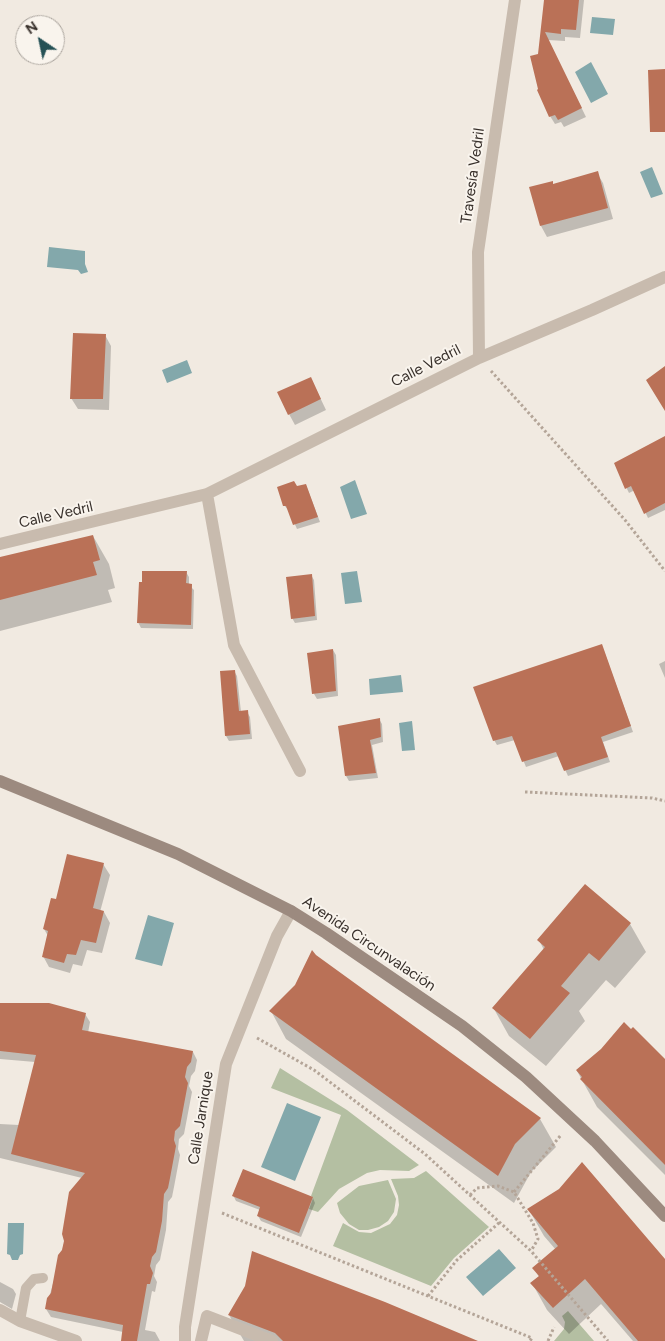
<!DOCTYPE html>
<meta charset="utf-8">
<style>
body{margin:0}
#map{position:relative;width:665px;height:1341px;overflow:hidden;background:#f1eae1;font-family:Figtree,sans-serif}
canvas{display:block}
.north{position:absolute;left:15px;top:15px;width:50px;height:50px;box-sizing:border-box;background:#f9f4ed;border:1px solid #aca69f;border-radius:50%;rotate:326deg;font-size:14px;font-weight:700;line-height:20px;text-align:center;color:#38302b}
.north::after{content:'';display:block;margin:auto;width:18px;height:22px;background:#255155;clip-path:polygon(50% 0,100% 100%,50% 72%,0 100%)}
</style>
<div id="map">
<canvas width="665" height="1341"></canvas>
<div class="north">N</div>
</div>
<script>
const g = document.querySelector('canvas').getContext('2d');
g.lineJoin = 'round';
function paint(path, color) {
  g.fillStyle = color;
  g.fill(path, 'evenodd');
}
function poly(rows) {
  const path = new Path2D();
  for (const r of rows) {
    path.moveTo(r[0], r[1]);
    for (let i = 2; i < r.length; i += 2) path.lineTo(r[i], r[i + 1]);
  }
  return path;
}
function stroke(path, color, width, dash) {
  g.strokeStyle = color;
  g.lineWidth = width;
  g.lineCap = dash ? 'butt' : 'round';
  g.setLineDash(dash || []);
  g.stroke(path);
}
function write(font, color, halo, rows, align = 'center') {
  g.font = font + ' Figtree,sans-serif';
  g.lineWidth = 4;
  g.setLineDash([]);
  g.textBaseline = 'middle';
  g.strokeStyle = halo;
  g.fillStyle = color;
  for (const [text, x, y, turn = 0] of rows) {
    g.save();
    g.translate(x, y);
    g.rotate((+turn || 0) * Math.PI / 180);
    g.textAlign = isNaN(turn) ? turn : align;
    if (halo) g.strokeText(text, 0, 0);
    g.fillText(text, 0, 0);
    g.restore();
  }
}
paint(poly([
 [280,1068,347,1110,419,1165,409,1171,380,1170,367,1173,339,1189,318,1212,309,1209,313,1198,311,1196,341,1115,271,1088],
 [426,1171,489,1227,454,1258,431,1286,333,1246,343,1223,359,1232,371,1233,390,1224,397,1215,399,1205,398,1196,391,1179,414,1178],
 [388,1180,396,1199,394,1212,388,1221,379,1227,368,1230,359,1230,349,1224,340,1213,337,1203,359,1186],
 [568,1311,594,1341,554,1341,564,1329,565,1322,562,1316]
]), '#b4bfa2');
paint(poly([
 [592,17,615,19,613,35,590,33],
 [591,62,608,94,591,103,575,72],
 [652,167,663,194,651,198,640,172],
 [49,247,85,251,85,264,88,272,81,274,78,270,47,267],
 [187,360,192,373,167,383,162,370],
 [355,480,367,514,351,519,340,487],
 [357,571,362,602,345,604,341,573],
 [401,675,403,692,370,695,369,679],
 [412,721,415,750,402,751,399,723],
 [148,915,174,923,162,966,135,959],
 [287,1103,321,1117,295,1181,261,1167],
 [8,1223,24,1223,23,1254,20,1255,18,1260,12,1260,10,1255,7,1254],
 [499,1249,516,1268,483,1296,466,1277]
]), '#83a8ab');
paint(poly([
 [545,0,584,0,580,38,565,37,565,41,548,40,586,117,564,127,561,122,555,124,550,116,539,55],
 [597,173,603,183,613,219,547,237,541,226,531,188,553,185],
 [105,335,111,346,109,410,78,409,71,398],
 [316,389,326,410,295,425,289,414],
 [665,440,665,510,648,518,635,490,629,493,615,464],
 [306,485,320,522,297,529,289,511,284,505,297,488],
 [93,536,109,564,115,588,108,590,112,602,0,631,0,559],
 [186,572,189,577,189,585,194,590,193,629,141,628,138,622],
 [311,575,314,580,317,620,295,623,292,618],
 [333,650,336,655,338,696,317,699,314,694],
 [604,651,633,732,603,742,610,762,568,776,559,756,526,767,515,740,497,745,494,740],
 [665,661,665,678,659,664],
 [234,671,237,676,241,712,247,712,250,717,252,739,229,741,226,736,221,672],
 [379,719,382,724,383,742,372,745,378,778,349,781,346,776],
 [103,864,110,875,100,912,104,912,110,923,102,953,87,950,82,966,73,964,70,973,49,967,43,956,48,936,44,929,57,900],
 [585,885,630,924,646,952,615,988,606,980,579,1011,585,1021,546,1066,509,1036,494,1009,544,950,539,940],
 [0,1004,85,1014,90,1022,88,1033,193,1052,197,1060,195,1071,191,1076,189,1086,192,1092,184,1134,179,1139,178,1149,180,1155,174,1187,172,1197,168,1202,166,1230,160,1260,156,1265,154,1276,157,1282,155,1292,152,1291,145,1330,155,1332,160,1341,122,1341,123,1332,51,1317,46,1309,82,1178,0,1158,0,1124,19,1125,35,1062,0,1059],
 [271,1011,540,1119,556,1147,531,1172,514,1203,286,1039],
 [665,1061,665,1175,597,1107,577,1071],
 [243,1171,313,1198,315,1203,301,1237,261,1221,258,1216,260,1210,236,1201,233,1195],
 [529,1210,665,1261,665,1341,633,1341,601,1304,569,1334,547,1310,532,1283,539,1277,534,1268,556,1250,544,1236],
 [0,1282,13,1289,16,1294,12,1309,0,1302],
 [229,1315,475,1341,244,1341]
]), '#0003');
paint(poly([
 [544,0,579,0,576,30,561,29,561,34,545,32,582,108,558,120,555,115,549,117,537,90,538,89,530,56,538,54],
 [665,69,665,132,650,132,648,70],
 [598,171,608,208,540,226,529,187,553,181,553,184],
 [73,333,106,334,103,399,70,399],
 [665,366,665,411,646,380],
 [311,377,321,399,288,415,277,392],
 [665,436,665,503,644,514,631,486,625,489,614,463],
 [294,481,297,486,306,484,318,517,293,525,286,506,283,506,277,487],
 [93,535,100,560,93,562,97,575,0,600,0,557],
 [142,571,187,571,186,583,192,584,191,625,137,623,139,582,142,582],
 [312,574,315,616,291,619,286,577],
 [602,644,631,726,601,737,608,757,564,771,556,752,522,762,512,736,493,741,473,687],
 [333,649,336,691,312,694,307,653],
 [235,670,239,711,248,710,250,734,225,736,220,671],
 [380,718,381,737,370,740,376,773,345,776,338,726],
 [67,854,104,863,93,908,104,911,96,943,81,940,76,955,67,954,64,963,42,957,48,931,43,929,51,898,56,899],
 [585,884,631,923,599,961,589,953,561,986,570,993,530,1039,492,1008,545,947,537,940],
 [312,950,316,955,541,1118,515,1144,498,1176,269,1011,295,985],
 [0,1003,49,1003,86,1013,82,1030,193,1051,191,1062,187,1067,185,1077,188,1083,180,1126,175,1131,174,1140,176,1146,170,1178,168,1188,164,1194,162,1221,156,1252,152,1257,150,1266,153,1273,150,1284,147,1284,137,1341,121,1341,123,1325,45,1309,47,1298,51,1293,58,1255,62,1250,64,1241,62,1234,69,1192,85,1173,11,1154,36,1055,0,1051],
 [624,1022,631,1029,633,1027,665,1059,665,1165,580,1079,582,1077,576,1070,601,1049],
 [582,1162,665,1259,665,1341,638,1341,585,1279,553,1308,530,1283,539,1276,532,1268,558,1246,527,1209,559,1189],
 [243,1169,313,1197,299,1233,257,1216,260,1207,232,1196],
 [252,1251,385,1302,478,1341,283,1341,275,1333,228,1315,245,1286]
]), '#ba7157');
stroke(poly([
 [491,371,625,520,665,571],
 [525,792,652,798,665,801],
 [257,1038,314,1070,425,1154,531,1251,608,1341],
 [514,1192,561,1135],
 [470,1195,477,1188,498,1186,514,1192,533,1223,538,1239,531,1251],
 [222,1213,532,1338,530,1341],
 [428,1296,457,1260,500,1222],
 [548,1341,554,1327]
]), '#b4a598', 3, [2.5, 2.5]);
stroke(poly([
 [20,1321,26,1288,34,1279,43,1278]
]), '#c8bbae', 10);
stroke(poly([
 [479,358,478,252,515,0],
 [207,494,234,645,300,771],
 [0,544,207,494,479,358,592,310,665,277],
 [0,1310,20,1321,76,1341],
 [185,1341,185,1327,226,1064,277,936,291,911],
 [201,1341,207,1316,272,1341]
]), '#c8bbae', 12);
stroke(poly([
 [0,781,178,854,291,911,326,933,462,1026,526,1077,595,1141,665,1216]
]), '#9c8a7f', 12);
write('15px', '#38302b', '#f9f4ed', [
 ["Travesía Vedril",473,176,-82],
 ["Calle Vedril",426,366,-27],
 ["Calle Vedril",56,515,-13],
 ["Avenida Circunvalación",369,944,34],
 ["Calle Jarnique",201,1118,-81]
]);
</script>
